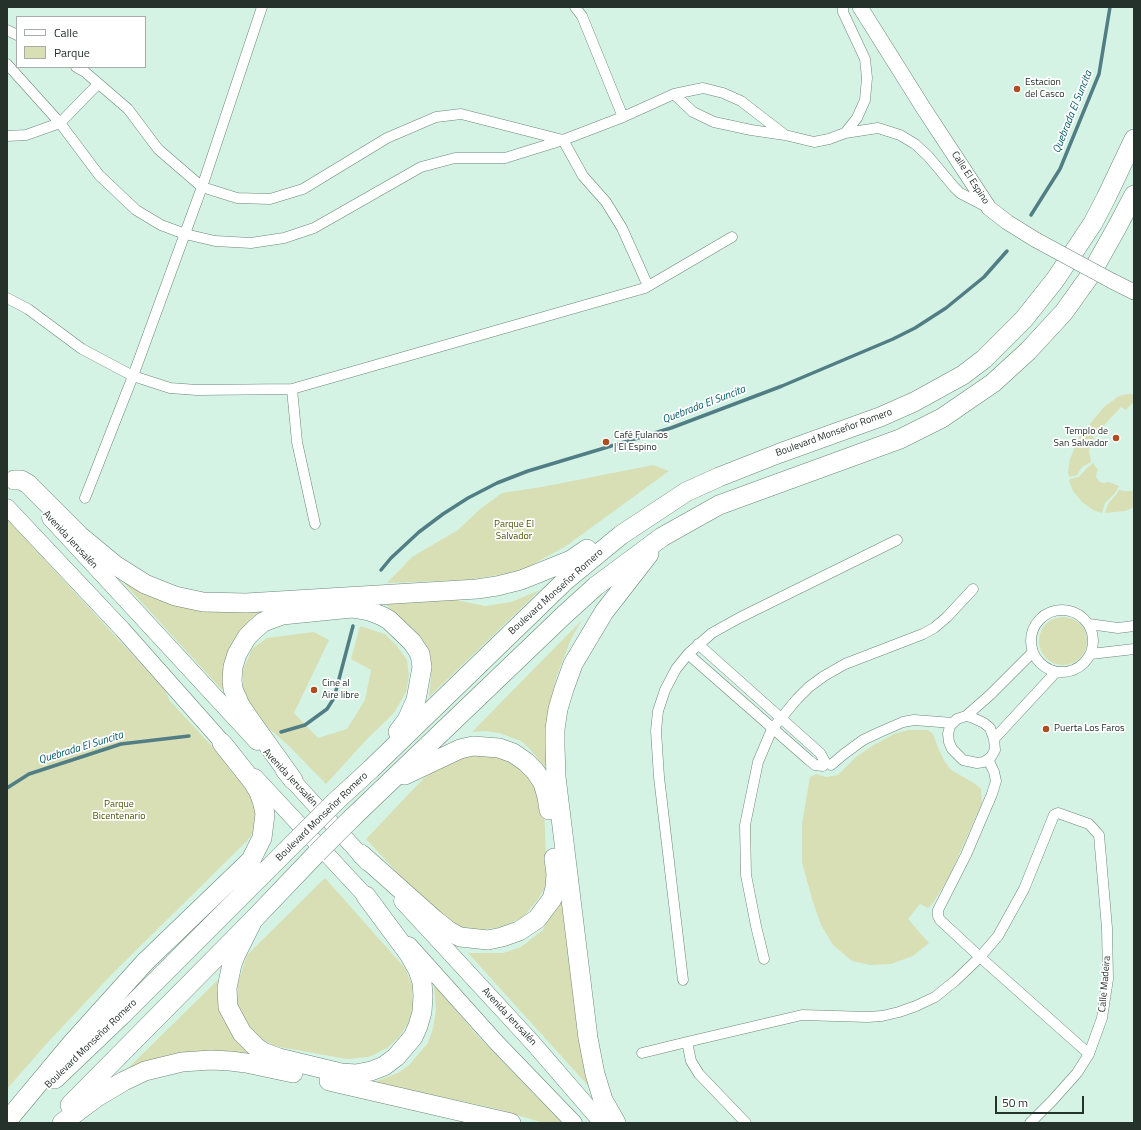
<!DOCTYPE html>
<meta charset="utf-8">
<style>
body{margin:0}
#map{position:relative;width:1141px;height:1130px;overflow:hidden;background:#d5f3e4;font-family:"Titillium Web",sans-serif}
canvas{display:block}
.frame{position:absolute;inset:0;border:8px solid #25312b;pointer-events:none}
.legend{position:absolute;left:16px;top:16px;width:130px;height:52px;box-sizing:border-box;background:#fff;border:1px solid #a8adaa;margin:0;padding:5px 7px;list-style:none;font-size:12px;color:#25312b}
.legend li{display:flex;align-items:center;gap:8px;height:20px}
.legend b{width:20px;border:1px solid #a8adaa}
.scale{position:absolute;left:995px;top:1096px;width:89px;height:18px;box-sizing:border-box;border:2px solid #25312b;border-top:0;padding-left:5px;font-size:12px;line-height:14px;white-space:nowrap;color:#25312b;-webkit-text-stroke:3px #fff;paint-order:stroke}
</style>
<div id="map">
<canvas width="1141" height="1130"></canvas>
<div class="frame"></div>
<ul class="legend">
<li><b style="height:5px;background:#fff"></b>Calle</li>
<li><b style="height:11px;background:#d8dfb4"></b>Parque</li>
</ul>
<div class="scale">50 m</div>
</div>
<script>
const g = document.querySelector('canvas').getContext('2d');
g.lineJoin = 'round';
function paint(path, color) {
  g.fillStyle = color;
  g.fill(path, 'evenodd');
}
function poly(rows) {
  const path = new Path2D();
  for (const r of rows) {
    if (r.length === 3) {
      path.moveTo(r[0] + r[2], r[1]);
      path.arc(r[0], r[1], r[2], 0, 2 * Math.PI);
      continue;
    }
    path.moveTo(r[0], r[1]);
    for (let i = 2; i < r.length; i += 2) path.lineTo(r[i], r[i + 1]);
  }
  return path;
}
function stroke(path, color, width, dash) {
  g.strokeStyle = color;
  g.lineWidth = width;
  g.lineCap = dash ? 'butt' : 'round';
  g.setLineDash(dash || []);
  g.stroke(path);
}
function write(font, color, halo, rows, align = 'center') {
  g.font = font + ' "Titillium Web",sans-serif';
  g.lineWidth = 3.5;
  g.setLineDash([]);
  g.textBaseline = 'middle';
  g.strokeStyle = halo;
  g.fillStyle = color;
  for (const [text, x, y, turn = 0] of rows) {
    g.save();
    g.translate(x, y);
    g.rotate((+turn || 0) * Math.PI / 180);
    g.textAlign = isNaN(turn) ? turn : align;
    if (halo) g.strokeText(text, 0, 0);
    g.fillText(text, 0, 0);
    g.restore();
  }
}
paint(poly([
 [1127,394,1134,394,1134,404,1132,403,1126,410,1121,407,1093,437,1095,440,1089,450,1091,462,1082,467,1077,475,1069,477,1068,472,1070,459,1079,437,1104,407,1119,396],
 [1093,463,1098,470,1097,472,1096,477,1100,482,1103,483,1109,482,1119,486,1115,493,1105,503,1102,513,1093,510,1082,502,1073,491,1069,481,1070,479,1079,477,1087,468],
 [653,465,669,471,566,546,519,572,466,580,387,583,412,557,458,530,480,509,502,493,542,487],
 [1119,490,1124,491,1134,491,1134,507,1125,511,1105,513,1108,504,1116,495],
 [7,519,165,690,170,701,238,774,248,787,255,809,256,821,254,831,247,841,114,972,49,1041,7,1089],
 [122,581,138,588,269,608,254,616,240,631,225,683,224,692],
 [540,590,429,697,431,677,429,659,423,644,416,632,381,600,447,598,485,606,511,602],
 [1063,641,24],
 [582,620,571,639,556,678,549,712,549,772,529,748,521,741,499,733,486,731,472,732],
 [360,626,385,634,397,646,407,660,409,676,406,692,394,713,368,738,326,784,290,747,256,717,248,706,243,688,243,670,252,649,267,638,314,632,329,640,294,713,318,738,347,729,365,700,371,670,351,659],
 [908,730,928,730,933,734,939,750,945,762,951,770,974,783,981,789,982,803,949,877,933,903,928,908,920,904,908,919,929,943,913,956,891,964,870,965,852,961,833,945,821,925,812,899,802,862,802,824,810,777,816,774,826,777,838,775,857,756,874,745,894,734],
 [472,753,500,754,520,764,536,786,544,803,547,885,536,902,523,917,502,927,472,931,451,923,405,881,366,839,424,778,448,760],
 [325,878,405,968,412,985,413,1007,409,1022,399,1037,387,1048,369,1057,347,1059,274,1046,253,1033,237,1004,238,983,247,955],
 [563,890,592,1090,468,953,503,953,521,947,543,930],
 [223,975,264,1059,121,1075],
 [434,985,477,1035,562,1123,544,1123,497,1109,374,1082,398,1073,409,1065,428,1043,433,1028,436,1010]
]), '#d8dfb4');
stroke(poly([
 [1031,215,1060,169,1099,74,1110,7],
 [381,570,391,558,419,532,443,514,468,498,497,483,528,471,671,428,782,386,893,339,915,328,946,308,984,277,1007,251],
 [281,732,305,725,327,709,334,698,353,626],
 [7,788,29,774,121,744,189,736]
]), '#517e85', 3.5);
const street = poly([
 [575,7,582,16,623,117],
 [843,7,843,12,865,59,867,78,865,100,857,118,845,133],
 [7,30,17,35],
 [7,64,60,123,99,175,136,210,161,225,185,234,215,241,251,243,284,238,314,228,421,167,455,158,505,158,563,140,623,117,674,94,703,88,723,93,741,101,785,135],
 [76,67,85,72,128,109,158,149,202,187,237,198,270,199,303,189,387,138,436,117,461,114,563,140,583,176,606,202,622,228,648,286],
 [674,94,693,112,714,122,751,130,785,135,814,142,829,139,845,133,878,128,900,135,915,144,928,156,954,187,960,193,987,207],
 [7,136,26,135,60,123,98,84],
 [7,298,28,309,82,349,133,376,170,388,197,390,292,389,645,288,732,237],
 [292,389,297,442,315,524],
 [85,498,133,376,202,187,262,7],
 [1062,641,31],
 [1089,624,1118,628,1134,626],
 [698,644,820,753,825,762],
 [688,654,810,761,815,765,823,766],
 [1091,654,1134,649],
 [966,716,971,717,984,723,990,728,994,739,995,750,991,757,984,762,977,763,963,760,952,749,949,742,948,734,950,726,957,719,966,716],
 [966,716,990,695,1032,653],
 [994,739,1056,672],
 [988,759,994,772,996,781,992,794,966,855,938,910,938,916,940,920,980,957,1089,1054],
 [831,765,844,754,863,740,880,732,903,722,914,720,953,723],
 [764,959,756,926,746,875,745,825,758,762,772,729,797,699,809,687,824,676,845,664,923,634,934,628,947,617,973,589],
 [683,980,659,777,656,731,658,711,665,690,676,669,688,654,712,633,739,618,897,540],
 [642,1053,687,1042],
 [746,1123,699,1074,691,1061,687,1042,802,1015,868,1017,882,1016,899,1012,916,1006,935,997,955,981,980,957,998,936,1024,889,1054,815,1058,813,1089,824,1099,835,1107,928,1108,979,1102,1018,1089,1054,1077,1073,1052,1101,1030,1123]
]);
const secondary = poly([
 [860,7,924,109,989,208,1007,222,1036,240],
 [1112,281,1134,292]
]);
const primary = poly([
 [7,507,122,629,231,752],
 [50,518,257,742],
 [284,771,368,863],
 [255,777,374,905],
 [402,901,532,1042,602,1123],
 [409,945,496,1042,574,1123]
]);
const highway = poly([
 [14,480,21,480,28,484,80,536,115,565,145,584,175,596,203,602,246,603,477,589,497,586,521,580,571,560,587,549],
 [405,775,460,749,473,746,499,748,513,753,526,762,535,771,543,783,547,797,549,810],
 [293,780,248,717,240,705,233,689,232,680,233,667,237,654,247,637,255,629,263,622,282,615,352,608,369,611,382,616,389,620,412,642,420,654,422,667,416,700,407,720,398,732],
 [335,802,371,769,565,581,621,535,686,492,719,477,780,453,880,417,914,402,963,375,984,359,1024,319,1055,280,1093,223,1106,198,1134,139],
 [352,818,564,615,596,586,662,537,719,505,900,439,942,418,993,383,1028,351,1064,312,1089,277,1116,229,1134,195],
 [361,854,435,920,449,931,460,937,488,940,502,937,519,931,537,919,552,899,555,888,556,874,554,858],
 [253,920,236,954,232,964,227,988,228,1007,242,1033,256,1047,263,1052,279,1058,341,1073,356,1074,371,1071,384,1066,396,1057,413,1037,418,1026,422,1012,423,996,422,982,418,970,409,954,366,896],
 [55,1079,121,1016,300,837],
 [329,1081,511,1123],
 [70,1105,253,920,317,853],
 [7,1121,72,1043,145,962,251,860,262,838,265,814,263,804,259,792,253,782,222,743],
 [62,1123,97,1097,124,1081,145,1071,182,1062,211,1060,230,1061,246,1063,293,1073],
 [616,1123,603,1100,595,1074,588,1038,556,777,555,747,555,729,558,709,564,689,573,664,604,612,649,554]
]);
stroke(street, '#6c887a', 11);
stroke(secondary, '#6c887a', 16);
stroke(primary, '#6c887a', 17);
stroke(highway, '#6c887a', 20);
stroke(street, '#fff', 10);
stroke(secondary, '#fff', 15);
stroke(primary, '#fff', 16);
stroke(highway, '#fff', 19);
const secondaryBridge = poly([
 [1036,240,1112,281]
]);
const highwayBridge = poly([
 [300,837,335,802],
 [317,853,352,818]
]);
stroke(secondaryBridge, '#6c887a', 16, []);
stroke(highwayBridge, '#6c887a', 20, []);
stroke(secondaryBridge, '#fff', 15);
stroke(highwayBridge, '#fff', 19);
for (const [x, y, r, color] of [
 [1017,89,4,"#b14c1e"],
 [1116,438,4,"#b14c1e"],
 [606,442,4,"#b14c1e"],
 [314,690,4,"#b14c1e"],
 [1046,729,4,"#b14c1e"]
]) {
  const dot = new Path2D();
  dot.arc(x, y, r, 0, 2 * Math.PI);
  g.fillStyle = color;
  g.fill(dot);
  stroke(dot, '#fff', 1.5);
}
write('10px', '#25312b', '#fff', [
 ["Estacion",1025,83],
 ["del Casco",1025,95],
 ["Templo de",1108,432,"right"],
 ["San Salvador",1108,444,"right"],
 ["Café Fulanos",614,436],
 ["| El Espino",614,448],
 ["Cine al",322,684],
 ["Aire libre",322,696],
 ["Puerta Los Faros",1054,729]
], 'left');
write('10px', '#25312b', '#fff', [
 ["Calle El Espino",970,178,57],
 ["Boulevard Monseñor Romero",834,433,-20],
 ["Avenida Jerusalén",70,540,47],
 ["Boulevard Monseñor Romero",556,592,-42],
 ["Avenida Jerusalén",290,778,47],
 ["Boulevard Monseñor Romero",322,817,-44],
 ["Calle Madeira",1105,984,-85],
 ["Avenida Jerusalén",509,1017,47],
 ["Boulevard Monseñor Romero",91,1044,-44]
]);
write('10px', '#4d5407', '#fff', [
 ["Parque El",514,525],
 ["Salvador",514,537],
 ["Parque",119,805],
 ["Bicentenario",119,817]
]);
write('italic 11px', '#055c6a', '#fff', [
 ["Quebrada El Suncita",1073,112,-68],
 ["Quebrada El Suncita",704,405,-21],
 ["Quebrada El Suncita",81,748,-17]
]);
</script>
